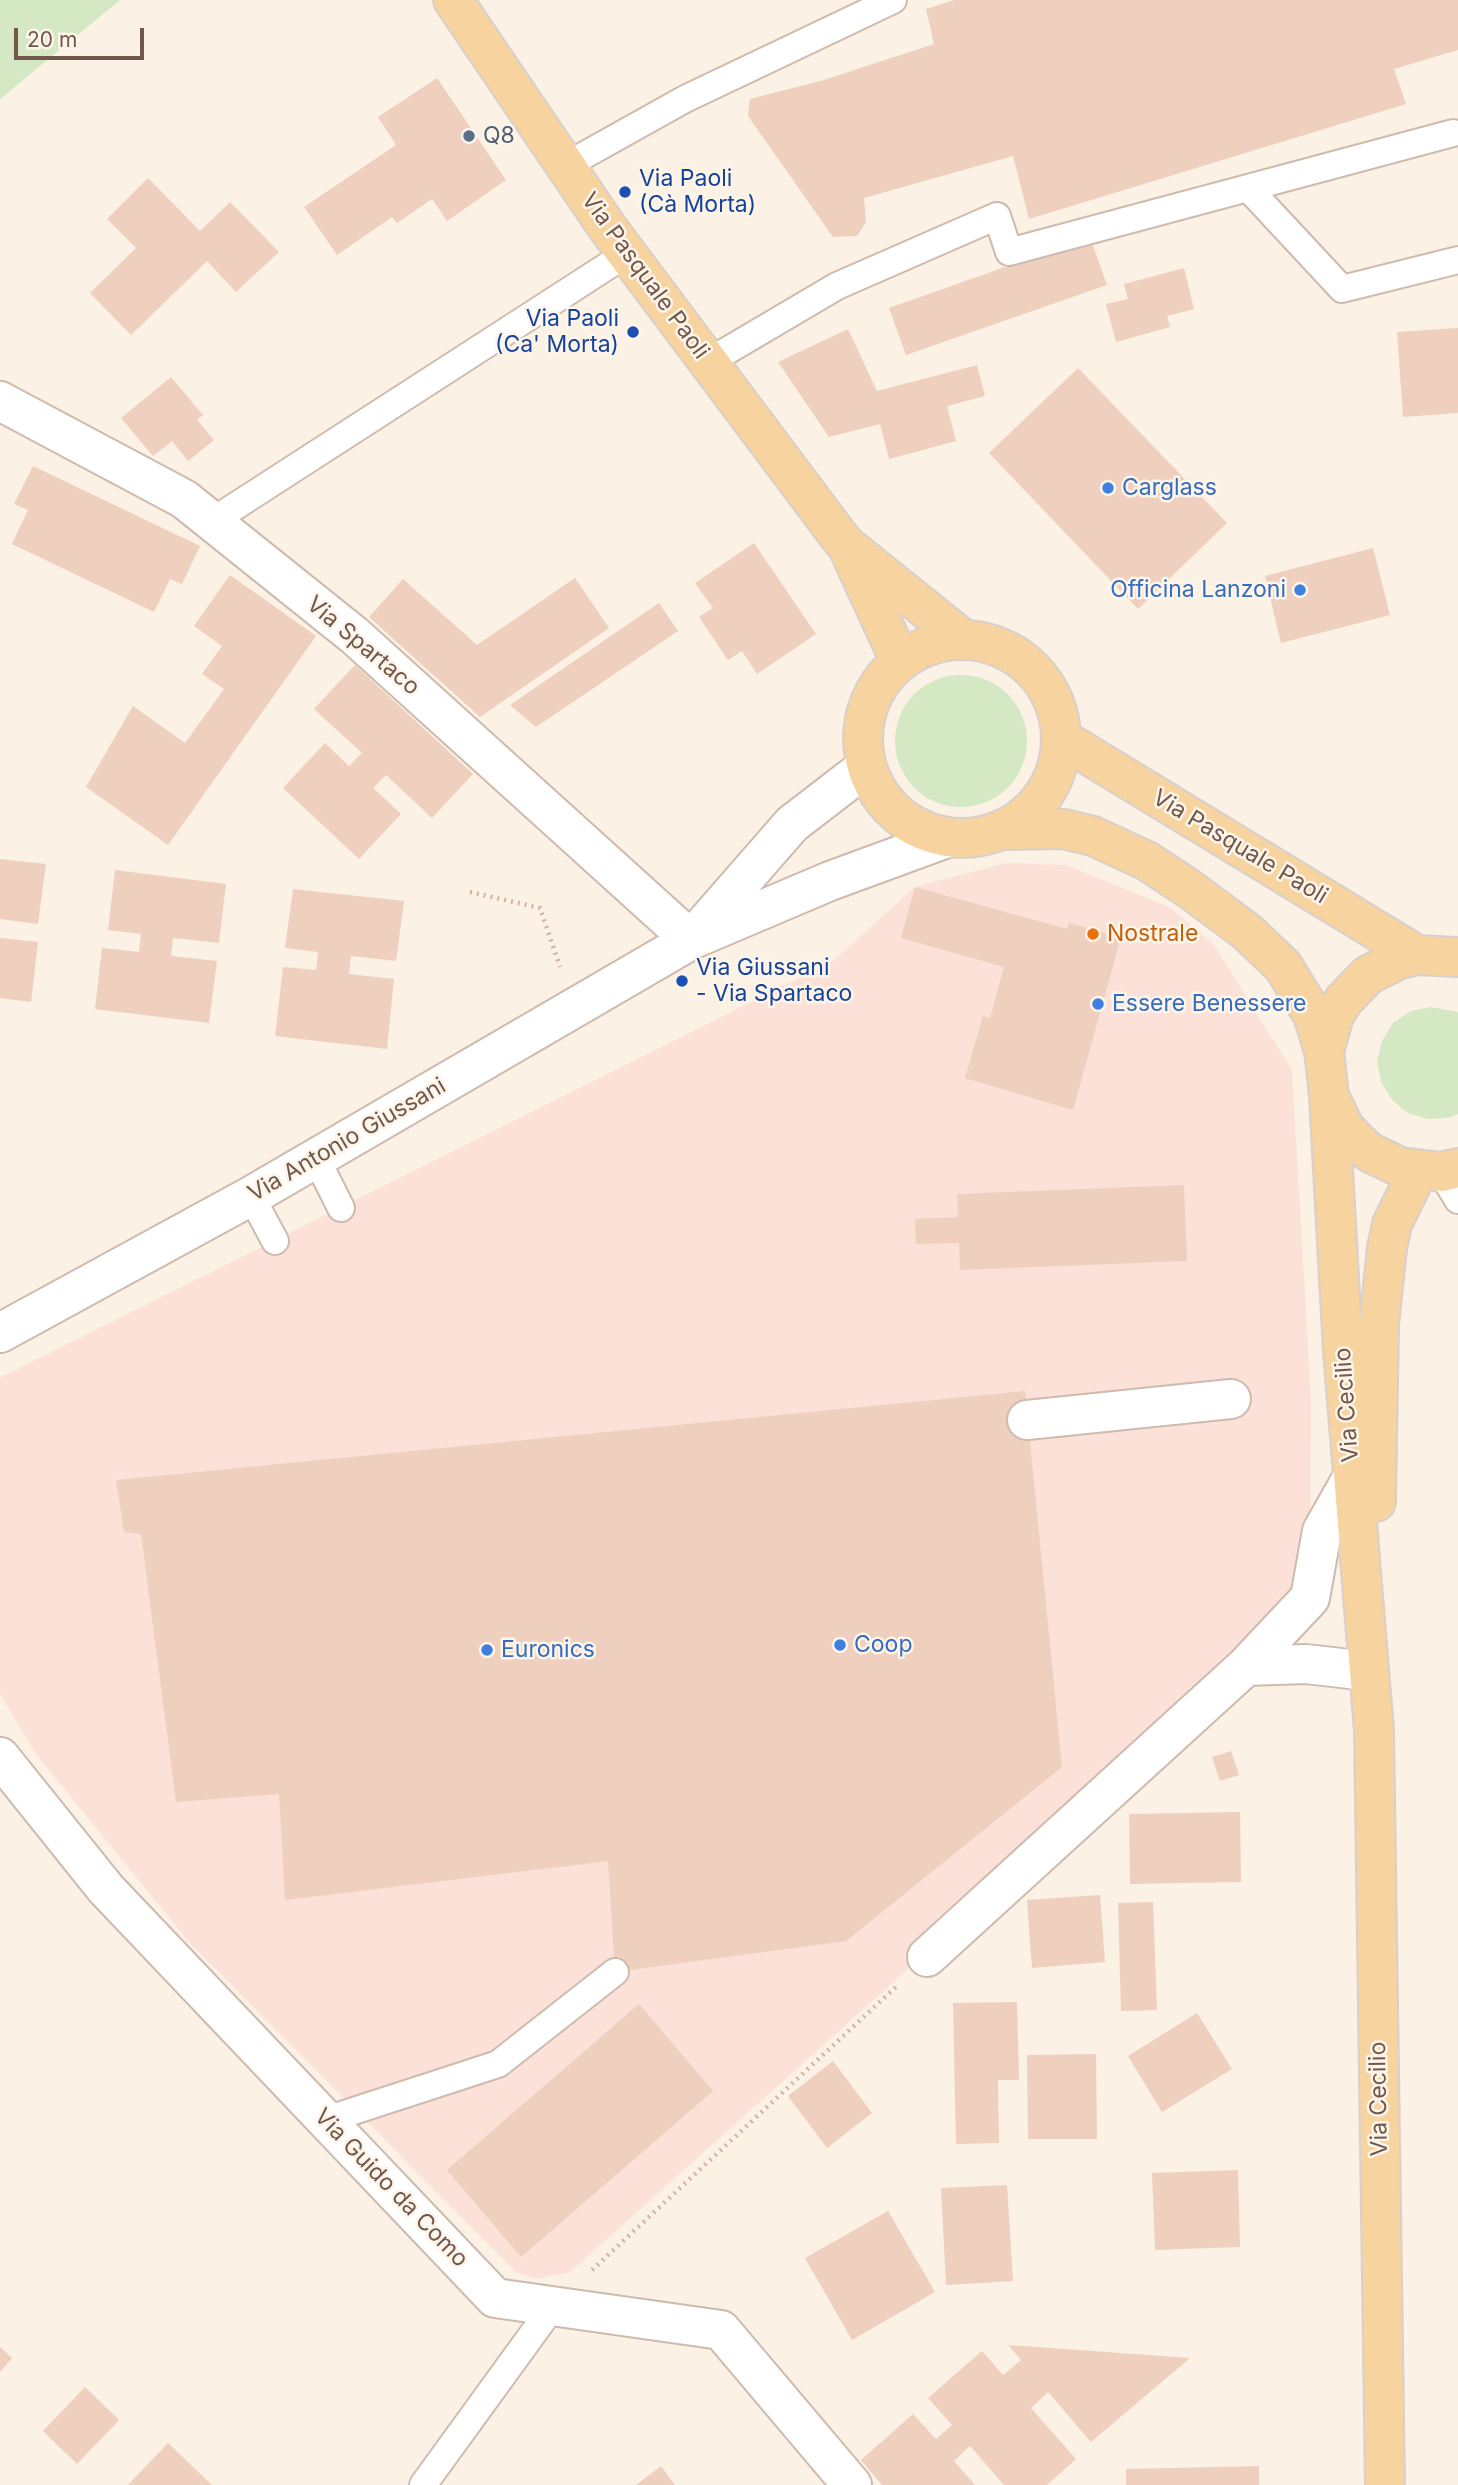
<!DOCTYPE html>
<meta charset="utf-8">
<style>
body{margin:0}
#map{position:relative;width:1458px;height:2485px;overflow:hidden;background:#fbf1e4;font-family:Inter,sans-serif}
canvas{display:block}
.scale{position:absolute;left:14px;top:28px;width:130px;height:32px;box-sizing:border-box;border:4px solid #72574b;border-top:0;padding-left:9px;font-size:21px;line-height:24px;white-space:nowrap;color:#72574b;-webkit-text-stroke:5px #fef5ea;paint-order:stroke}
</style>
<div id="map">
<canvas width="1458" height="2485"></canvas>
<div class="scale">20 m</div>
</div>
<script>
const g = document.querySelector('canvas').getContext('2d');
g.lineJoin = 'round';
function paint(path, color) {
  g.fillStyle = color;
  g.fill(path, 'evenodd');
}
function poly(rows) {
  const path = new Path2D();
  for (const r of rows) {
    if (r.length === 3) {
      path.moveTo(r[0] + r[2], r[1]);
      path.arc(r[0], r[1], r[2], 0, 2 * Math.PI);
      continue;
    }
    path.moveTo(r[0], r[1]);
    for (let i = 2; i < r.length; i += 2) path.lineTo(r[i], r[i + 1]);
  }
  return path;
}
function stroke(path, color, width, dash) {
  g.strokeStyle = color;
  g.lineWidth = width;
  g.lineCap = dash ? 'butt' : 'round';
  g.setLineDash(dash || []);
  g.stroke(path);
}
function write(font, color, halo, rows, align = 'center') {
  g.font = font + ' Inter,sans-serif';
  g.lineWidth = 5;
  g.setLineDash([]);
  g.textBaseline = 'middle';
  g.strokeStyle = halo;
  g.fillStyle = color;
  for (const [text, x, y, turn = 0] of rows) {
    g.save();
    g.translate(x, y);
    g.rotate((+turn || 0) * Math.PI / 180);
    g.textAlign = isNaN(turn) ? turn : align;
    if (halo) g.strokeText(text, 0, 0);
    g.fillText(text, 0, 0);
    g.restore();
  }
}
paint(poly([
 [1006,863,1066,865,1169,907,1214,945,1292,1070,1311,1400,1310,1598,1246,1666,570,2272,536,2279,516,2272,190,1943,36,1754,0,1694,0,1378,833,961,915,887]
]), '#fbe1d8');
paint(poly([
 [0,0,120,0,0,99],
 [961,741,66],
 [1431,1007,1458,1012,1458,1114,1448,1118,1427,1119,1408,1113,1392,1100,1381,1082,1377,1061,1382,1041,1393,1023,1411,1011]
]), '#d3e8c3');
paint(poly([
 [954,0,1458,0,1458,50,1394,69,1406,104,1029,219,1013,156,864,198,866,222,857,236,833,237,748,116,750,99,824,80,934,44,926,9],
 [437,78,506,180,447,221,432,199,397,223,392,217,337,255,304,207,396,145,378,117],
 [148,178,200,231,230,202,279,252,236,292,207,261,131,335,90,293,136,248,107,219],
 [1090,237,1107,285,906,355,889,308],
 [1184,268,1194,309,1167,316,1170,327,1116,342,1106,304,1128,299,1124,284],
 [1458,328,1458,413,1403,417,1397,332],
 [848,329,877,391,977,365,985,396,947,406,956,441,889,459,880,424,829,437,778,362],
 [1078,368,1227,523,1138,609,989,453],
 [171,377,203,415,197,420,214,440,188,461,172,441,153,456,121,418],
 [33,466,200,546,182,584,170,579,154,612,12,544,28,510,14,504],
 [754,543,816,634,757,674,742,651,728,660,699,617,713,608,695,583],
 [1373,548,1390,615,1281,643,1265,576],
 [230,575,316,636,168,845,86,787,133,706,185,743,224,689,202,674,222,646,194,626],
 [575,578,609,628,480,717,369,617,403,579,477,645],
 [659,603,678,631,536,727,510,705],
 [355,665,473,774,432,818,386,775,373,788,401,814,359,859,283,788,325,743,349,766,362,753,314,709],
 [0,859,46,864,38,924,0,919],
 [115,870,226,884,219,943,173,938,171,956,217,961,209,1023,95,1009,102,948,139,952,141,934,108,930],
 [915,887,1067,929,1069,923,1121,937,1073,1110,965,1078,983,1016,990,1018,1004,967,901,938],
 [293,889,404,901,396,961,351,956,349,974,394,979,387,1049,275,1036,283,967,316,970,318,952,285,948],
 [0,938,38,942,31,1002,0,998],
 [1184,1185,1187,1261,960,1270,959,1243,916,1244,915,1219,958,1217,957,1194],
 [1025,1391,1062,1767,846,1941,615,1972,608,1861,285,1900,279,1794,176,1802,141,1534,124,1532,116,1480],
 [1231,1751,1239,1775,1220,1781,1212,1757],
 [1240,1812,1241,1882,1130,1884,1129,1814],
 [1100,1895,1105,1962,1032,1968,1027,1900],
 [1153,1902,1157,2010,1121,2011,1118,1903],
 [1017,2002,1019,2080,998,2080,999,2143,956,2144,953,2003],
 [639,2004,713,2091,521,2257,447,2170],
 [1197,2013,1232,2069,1162,2112,1128,2056],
 [1096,2054,1097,2139,1028,2139,1027,2055],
 [833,2061,872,2113,827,2148,788,2096],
 [1238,2170,1240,2247,1155,2250,1152,2173],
 [1007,2185,1013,2281,946,2285,941,2188],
 [888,2211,935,2292,852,2340,805,2258],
 [1008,2345,1190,2358,1091,2442,1048,2392,1031,2408,1076,2459,1047,2485,1004,2485,970,2446,954,2461,975,2485,882,2485,861,2460,913,2414,936,2439,952,2425,928,2398,982,2351,1003,2375,1021,2360],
 [0,2347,12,2358,0,2372],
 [85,2387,119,2420,77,2464,43,2431],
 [168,2443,212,2485,128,2485],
 [661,2466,675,2485,636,2485],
 [1259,2466,1259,2485,1126,2485,1126,2469]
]), '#efcfbd');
const service = poly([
 [565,166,685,99,893,0],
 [1248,188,1342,289,1458,260],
 [708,362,837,286,997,216,1009,252,1453,133],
 [211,522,626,254],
 [316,1158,341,1208],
 [1441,1172,1458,1200],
 [251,1196,275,1241],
 [326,2120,498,2064,615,1972],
 [423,2485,553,2306]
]);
const pedestrian = poly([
 [1027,1420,1231,1399]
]);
const minor = poly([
 [0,401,184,499,355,636,691,940],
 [696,934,792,824,866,767],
 [0,1333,251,1196,691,940,830,881,947,838],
 [1246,1666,1306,1664,1367,1671],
 [0,1757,106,1889,495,2298,721,2330,852,2485],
 [927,1957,1246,1666,1310,1598,1322,1531,1352,1478]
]);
const primary = poly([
 [453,0,607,227,838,535,846,545,963,639],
 [850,552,900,661],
 [962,739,99],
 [1062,739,1417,955],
 [1004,830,1064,829,1093,836,1147,861,1188,888,1246,931,1283,966,1313,1015,1324,1051],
 [1458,957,1417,955,1400,959,1368,975,1343,1001,1334,1016,1324,1051,1329,1096,1344,1127,1356,1140,1369,1152,1400,1167,1441,1172,1458,1168],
 [1329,1096,1343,1351,1374,1731,1385,2485],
 [1376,1502,1379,1324,1387,1248,1392,1224,1418,1171]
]);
stroke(service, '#cebbae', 30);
stroke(pedestrian, '#cebbae', 42);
stroke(minor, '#cebbae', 42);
stroke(primary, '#d8d0cd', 42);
stroke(poly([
 [470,892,540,908,560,967],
 [592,2270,898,1985]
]), '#d4b2a0', 4.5, [2, 5]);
stroke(service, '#fff', 26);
stroke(pedestrian, '#fff', 38);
stroke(minor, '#fff', 38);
stroke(primary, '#f7d39f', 38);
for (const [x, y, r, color] of [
 [469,136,7,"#5c6f8a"],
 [625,192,7,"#1a4fb4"],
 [633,332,7,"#1a4fb4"],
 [1108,488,7,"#3f7fe0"],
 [1300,590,7,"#3f7fe0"],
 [1093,934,7,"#e8710a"],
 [682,981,7,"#1a4fb4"],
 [1098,1004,7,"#3f7fe0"],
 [840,1645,7,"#3f7fe0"],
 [487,1650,7,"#3f7fe0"]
]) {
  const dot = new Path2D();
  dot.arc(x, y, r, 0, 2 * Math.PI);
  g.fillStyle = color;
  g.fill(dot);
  stroke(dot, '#fef5ea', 2.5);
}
write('23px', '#4e5e75', '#fef5ea', [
 ["Q8",483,136]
], 'left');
write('23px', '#164399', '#fef5ea', [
 ["Via Paoli",639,179],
 ["(Cà Morta)",639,205],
 ["Via Paoli",619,319,"right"],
 ["(Ca' Morta)",619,345,"right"],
 ["Via Giussani",696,968],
 ["- Via Spartaco",696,994]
], 'left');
write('23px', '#72574b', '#fef5ea', [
 ["Via Pasquale Paoli",645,276,54],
 ["Via Spartaco",363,646,40],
 ["Via Pasquale Paoli",1240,847,31],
 ["Via Antonio Giussani",347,1140,-30],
 ["Via Cecilio",1347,1405,-94],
 ["Via Cecilio",1379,2099,-91],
 ["Via Guido da Como",391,2188,46]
]);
write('23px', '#366cbe', '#fef5ea', [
 ["Carglass",1122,488],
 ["Officina Lanzoni",1286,590,"right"],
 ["Essere Benessere",1112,1004],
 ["Coop",854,1645],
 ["Euronics",501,1650]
], 'left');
write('23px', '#c56008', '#fef5ea', [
 ["Nostrale",1107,934]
], 'left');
</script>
